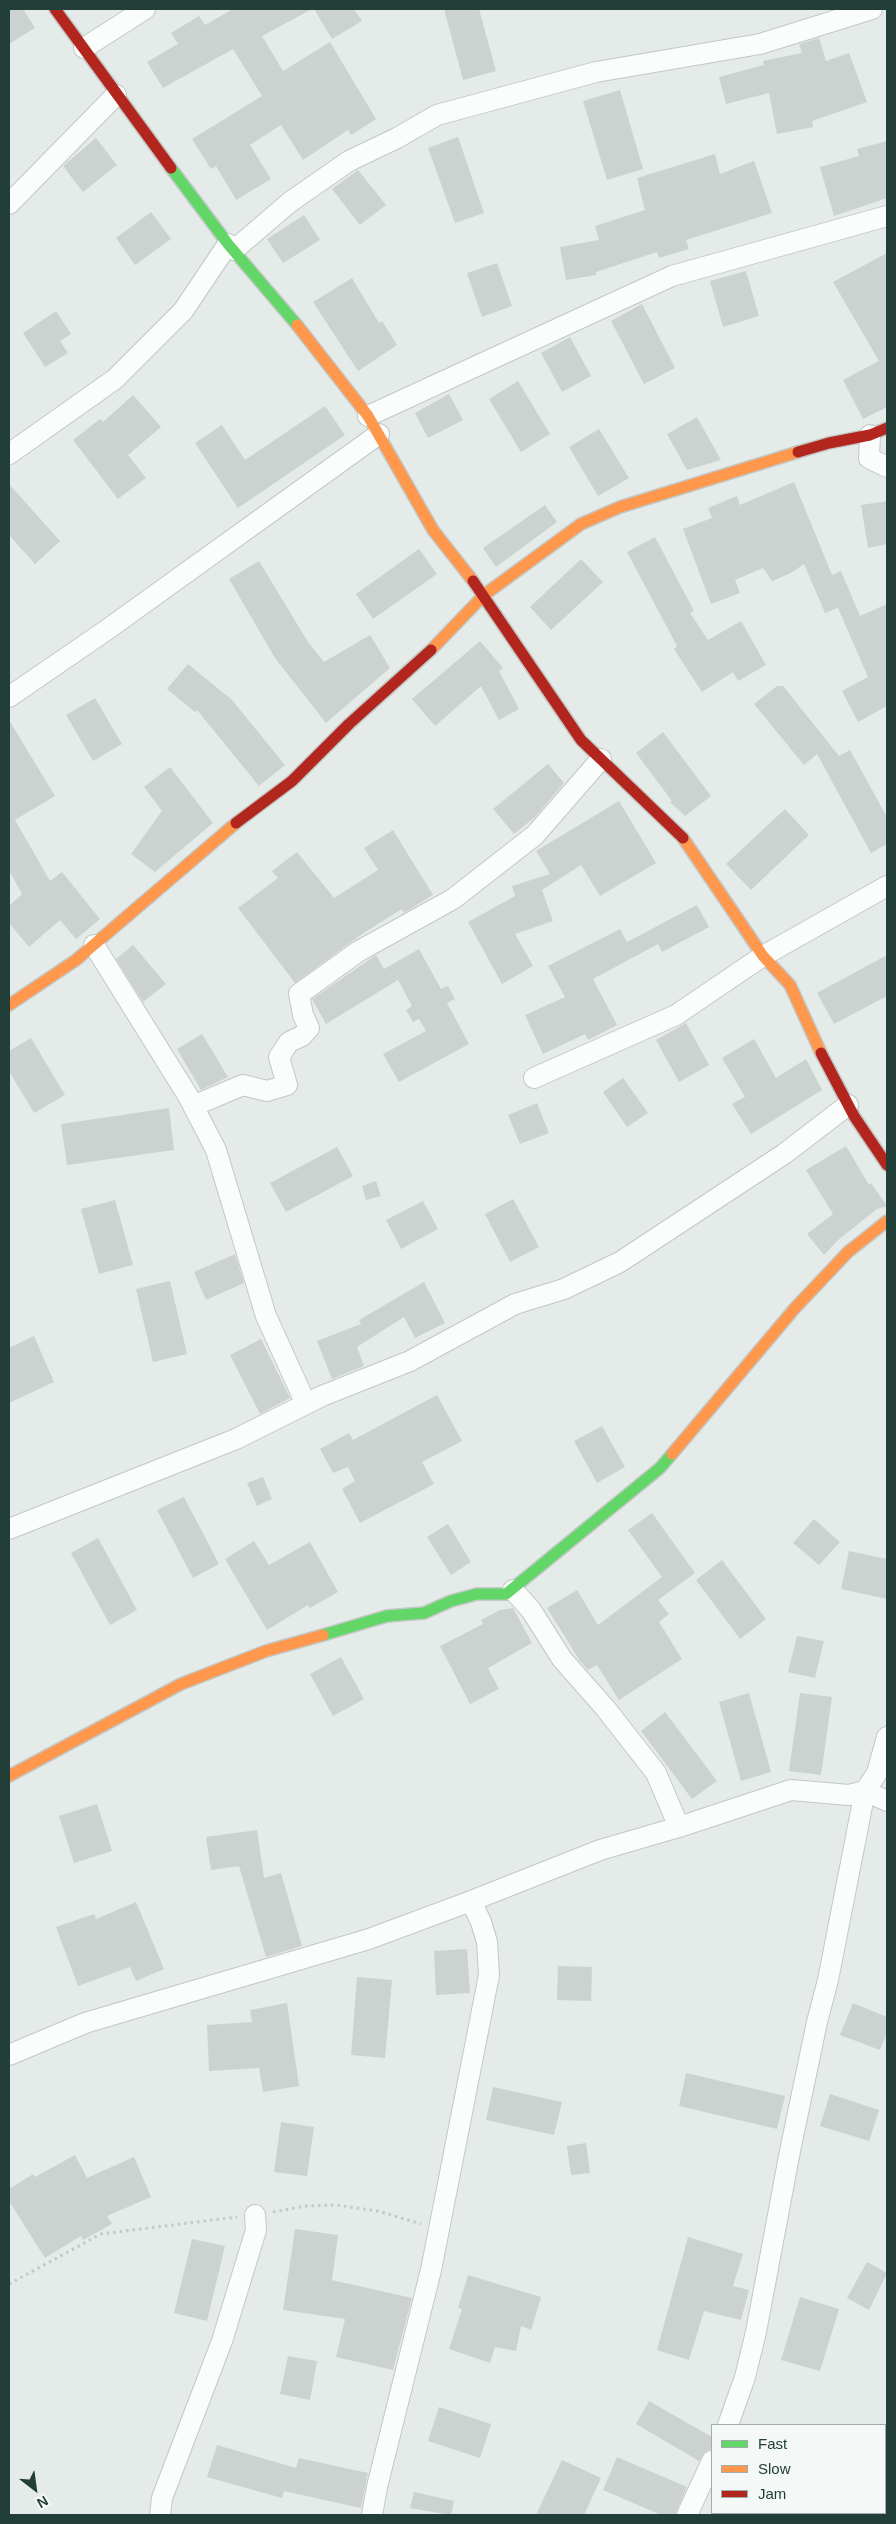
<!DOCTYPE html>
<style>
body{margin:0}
#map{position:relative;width:896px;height:2524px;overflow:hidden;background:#e5ebe8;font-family:Arial,sans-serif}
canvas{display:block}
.frame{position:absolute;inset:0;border:10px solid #223e39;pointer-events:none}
.legend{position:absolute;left:711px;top:2424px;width:175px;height:90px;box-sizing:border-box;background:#f4f9f7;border:1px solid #a0aeab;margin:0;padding:6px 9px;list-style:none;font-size:15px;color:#223e39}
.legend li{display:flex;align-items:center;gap:10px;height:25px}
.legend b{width:25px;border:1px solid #a0aeab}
.north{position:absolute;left:10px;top:2464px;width:50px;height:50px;-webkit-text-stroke:4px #f4f9f7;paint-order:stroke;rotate:150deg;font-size:14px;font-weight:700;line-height:20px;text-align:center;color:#223e39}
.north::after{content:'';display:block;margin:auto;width:18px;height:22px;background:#223e39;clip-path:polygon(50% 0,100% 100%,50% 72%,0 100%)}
</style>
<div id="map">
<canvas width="896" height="2524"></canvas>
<div class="frame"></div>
<ul class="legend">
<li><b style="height:6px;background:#63d668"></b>Fast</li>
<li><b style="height:6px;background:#ff974d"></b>Slow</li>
<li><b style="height:6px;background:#b3261e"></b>Jam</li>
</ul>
<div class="north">N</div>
</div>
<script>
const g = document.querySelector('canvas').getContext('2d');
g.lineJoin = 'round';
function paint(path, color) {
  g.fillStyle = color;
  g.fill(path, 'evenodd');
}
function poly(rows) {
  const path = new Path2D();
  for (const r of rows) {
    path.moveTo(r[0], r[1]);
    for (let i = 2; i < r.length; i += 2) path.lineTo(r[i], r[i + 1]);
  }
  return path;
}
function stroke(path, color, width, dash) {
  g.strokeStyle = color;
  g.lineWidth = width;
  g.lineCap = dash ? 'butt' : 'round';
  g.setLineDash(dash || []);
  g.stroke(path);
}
paint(poly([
 [9,9,23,9,35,28,9,44],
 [233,9,312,9,262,36,283,71,330,42,376,119,351,135,348,130,303,160,281,125,250,145,271,179,236,200,216,166,211,169,192,139,262,96,233,49,163,88,147,62,178,44,171,33,199,16,205,25],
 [314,9,354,9,362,21,332,39],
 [444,9,479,9,496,71,463,80],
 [819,38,826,61,849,53,867,102,812,121,813,127,777,134,769,93,726,104,719,77,764,65,763,61,802,53,799,44],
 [620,90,643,169,607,180,583,101],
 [458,137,484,213,455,223,428,148],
 [96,138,117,165,83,192,63,166],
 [887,141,887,198,834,216,820,167,859,156,857,149],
 [715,154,720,174,754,161,772,213,686,240,689,249,659,258,657,252,596,272,596,275,566,280,560,247,599,240,595,226,645,210,637,178],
 [358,170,386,205,360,225,332,189],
 [151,212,171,239,135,265,116,238],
 [304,215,320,240,283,263,267,239],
 [887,253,887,407,863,419,843,380,879,361,833,282],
 [497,263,512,306,482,317,467,273],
 [746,271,759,316,723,327,710,281],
 [352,278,379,323,382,321,397,345,358,371,313,302],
 [642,304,675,368,644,384,611,321],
 [56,311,71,334,60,341,68,353,45,367,23,333],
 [570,337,591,376,562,392,541,353],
 [518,381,550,434,521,452,489,399],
 [449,394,463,420,428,438,415,413],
 [133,395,161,427,128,455,146,478,118,499,73,440,100,419,103,422],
 [325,406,345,435,238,508,195,443,222,425,245,460],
 [697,417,721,460,687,470,667,434],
 [599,429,629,478,598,496,569,447],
 [794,482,832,575,841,571,860,616,887,604,887,706,858,722,842,691,868,677,838,608,825,613,804,564,791,573,772,581,763,568,735,580,740,593,711,604,683,529,712,518,708,508,737,496,740,505],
 [9,484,60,541,35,564,9,535],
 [887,501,887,544,868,548,861,505],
 [545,505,557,522,496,567,483,548],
 [655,537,694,611,690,613,708,640,741,621,766,665,738,681,733,672,702,692,674,649,677,646,627,552],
 [419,549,437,574,373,619,356,594],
 [581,559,603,582,551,630,530,607],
 [259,561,308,642,324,662,370,635,390,668,326,723,275,658,229,579],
 [480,641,503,668,499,671,519,709,499,720,481,686,435,726,412,699],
 [188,664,232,700,285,765,259,786,197,710,195,712,167,689],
 [777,686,783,686,839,756,850,750,887,817,887,844,871,853,817,754,804,765,754,704],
 [95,698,122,744,93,761,66,715],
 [9,720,55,796,15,820,50,881,62,872,100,919,76,939,60,920,29,947,9,923,9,906,22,894,9,870],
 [663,732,711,796,685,816,670,802,672,801,636,753],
 [548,764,564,783,535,817,514,834,493,809],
 [170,767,213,823,155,872,131,854,162,811,144,787],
 [619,801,656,863,600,896,581,865,542,890,553,921,515,934,533,966,502,984,468,922,515,896,512,886,550,874,536,851],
 [785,809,809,835,751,890,726,864],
 [393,830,433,895,404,913,402,909,362,934,295,983,238,908,278,878,272,871,297,852,334,898,378,870,364,848],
 [697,905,709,927,662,952,658,944,593,979,617,1025,588,1040,585,1034,543,1054,525,1015,565,997,548,966,620,929,627,942],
 [133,945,166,984,143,1002,116,959],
 [419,949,441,989,448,986,455,999,447,1003,469,1044,399,1082,383,1054,426,1031,419,1019,413,1022,406,1010,412,1006,398,980,326,1024,312,999,376,955,384,969],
 [887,955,887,996,834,1024,817,993],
 [686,1023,709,1065,679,1082,656,1040],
 [202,1034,228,1077,201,1090,177,1049],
 [31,1038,65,1095,34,1113,9,1071,9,1051],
 [754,1039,776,1078,806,1059,822,1090,751,1134,732,1104,745,1097,722,1058],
 [623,1078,648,1113,627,1127,603,1092],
 [537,1103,549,1133,520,1144,508,1115],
 [169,1108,174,1150,67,1165,61,1124],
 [846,1146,869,1185,871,1183,887,1206,877,1209,838,1240,824,1255,807,1234,833,1214,806,1170],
 [337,1147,353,1176,286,1212,270,1183],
 [376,1181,381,1196,366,1200,362,1186],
 [513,1199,539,1247,510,1262,485,1214],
 [115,1200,133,1265,99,1274,81,1209],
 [423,1201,438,1229,401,1249,386,1220],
 [235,1254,244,1283,206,1300,194,1272],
 [170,1281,187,1354,153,1362,136,1289],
 [424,1282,445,1323,415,1338,404,1317,357,1347,364,1366,332,1379,317,1341,361,1324,359,1320],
 [34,1336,54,1382,9,1403,9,1348],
 [261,1339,290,1398,260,1414,230,1355],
 [437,1395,462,1441,422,1462,434,1484,360,1523,342,1489,355,1481,348,1467,333,1473,320,1449,349,1433,353,1440],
 [602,1426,625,1467,597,1483,574,1441],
 [263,1477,272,1499,257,1506,247,1483],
 [184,1497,219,1564,193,1578,157,1510],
 [652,1513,695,1573,658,1600,669,1614,659,1622,682,1659,619,1700,597,1665,588,1670,580,1661,547,1608,577,1590,598,1625,662,1577,628,1530],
 [814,1519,840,1542,819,1565,793,1543],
 [448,1524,471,1562,451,1575,427,1537],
 [98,1538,137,1610,110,1625,71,1553],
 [254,1541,269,1565,310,1542,338,1592,310,1608,308,1605,267,1630,225,1559],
 [849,1551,887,1559,887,1599,841,1589],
 [722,1560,766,1619,740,1639,696,1580],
 [513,1608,532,1643,488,1668,499,1689,470,1704,440,1646,483,1624,481,1620,500,1610],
 [797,1636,824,1641,815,1678,788,1672],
 [341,1657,364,1699,333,1716,310,1674],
 [749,1693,771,1772,741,1781,719,1702],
 [800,1693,832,1697,821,1775,789,1771],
 [665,1712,717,1781,692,1799,641,1731],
 [97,1804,112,1851,74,1863,59,1816],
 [257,1830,264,1878,281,1873,302,1946,266,1957,239,1866,211,1870,206,1837],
 [136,1902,164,1969,136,1981,130,1967,78,1986,56,1927,94,1914,96,1919],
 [467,1949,470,1993,436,1995,434,1951],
 [558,1966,592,1967,591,2001,557,2000],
 [357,1977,392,1980,385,2058,351,2055],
 [287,2003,299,2086,263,2092,259,2068,209,2071,207,2025,252,2022,250,2010],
 [853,2003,887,2017,887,2033,880,2050,840,2035],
 [686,2073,785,2096,777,2129,679,2106],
 [493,2087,562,2102,554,2135,486,2120],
 [830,2094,879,2110,869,2141,820,2126],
 [281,2122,314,2127,307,2176,274,2172],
 [586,2143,590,2173,571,2175,567,2146],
 [75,2155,87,2178,134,2157,151,2197,107,2216,112,2224,83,2240,81,2236,45,2258,9,2201,9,2189,33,2174,35,2177],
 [295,2229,338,2235,332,2280,412,2298,393,2370,336,2357,345,2319,283,2310],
 [688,2237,743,2254,733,2286,749,2290,741,2320,704,2311,689,2360,657,2350],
 [192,2239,225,2246,207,2321,174,2313],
 [867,2262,887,2273,869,2310,847,2298],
 [468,2275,541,2297,531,2330,521,2326,516,2351,495,2347,490,2363,449,2349,462,2309,458,2308],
 [800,2297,839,2309,820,2371,781,2360],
 [288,2356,317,2361,310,2400,280,2394],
 [649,2401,712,2437,712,2449,705,2452,699,2461,636,2424],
 [439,2407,491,2424,480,2458,428,2441],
 [217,2445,296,2468,299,2458,368,2473,361,2508,284,2491,282,2498,207,2477],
 [617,2457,687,2487,675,2515,661,2515,603,2490],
 [562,2460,601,2478,584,2515,536,2515],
 [414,2492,454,2501,451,2515,410,2508]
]), '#ccd2d0');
const street = poly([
 [84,48,145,9],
 [9,204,116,95],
 [234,250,290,202,349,161,397,138,437,115,596,72,760,44,872,9],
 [368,416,672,276,887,216],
 [870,435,869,458,887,467],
 [9,454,115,379,183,311,228,244],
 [9,697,108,629,379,434],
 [94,945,188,1096,216,1150,266,1316,306,1404],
 [534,1078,676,1015,763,956,887,886],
 [193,1106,243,1085,267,1091,287,1085,279,1057,289,1042,302,1036,309,1028,303,1015,299,994,359,951,453,899,535,835,601,759],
 [9,1529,236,1439,322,1396,410,1361,515,1304,564,1289,620,1262,784,1154,848,1105],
 [513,1590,531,1610,562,1659,606,1709,656,1773,679,1827],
 [9,2055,85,2023,369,1939,471,1901,600,1850,679,1827,791,1790,849,1795,865,1791,877,1773,887,1737],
 [728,2425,745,2377,756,2332,790,2151,817,2022,828,1980,865,1791,887,1801],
 [885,2492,887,2485],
 [160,2515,162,2498,222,2341,256,2230,255,2215],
 [372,2515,377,2487,431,2270,489,1975,487,1942,481,1922,471,1901],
 [687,2515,712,2461],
 [877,2515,878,2513]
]);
const fast = poly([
 [171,168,228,244,297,325],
 [323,1635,387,1616,424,1613,451,1601,477,1594,506,1594,660,1468,672,1454]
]);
const slow = poly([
 [297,325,368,416,433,530,473,581],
 [431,650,484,595,581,524,620,507,798,452],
 [683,838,763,956,790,985,821,1053],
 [9,1005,76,960,236,823],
 [672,1454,795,1308,848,1252,887,1221],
 [9,1776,181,1684,266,1651,323,1635]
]);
const jam = poly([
 [55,9,171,168],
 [798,452,829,443,870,435,887,428],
 [473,581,581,740,683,838],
 [236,823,292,781,349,724,431,650],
 [821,1053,854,1116,887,1165]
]);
stroke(street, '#c2c8c5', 22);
stroke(fast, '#c1c8c6', 14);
stroke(slow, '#c1c8c6', 14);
stroke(jam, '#c1c8c6', 14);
stroke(poly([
 [273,2212,306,2206,336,2205,378,2211,421,2224],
 [9,2284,101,2234,237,2217]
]), '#c1cac8', 3, [2.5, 4]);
stroke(street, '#fbfcfc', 20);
stroke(fast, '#63d668', 11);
stroke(slow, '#ff974d', 11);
stroke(jam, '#b3261e', 11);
</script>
